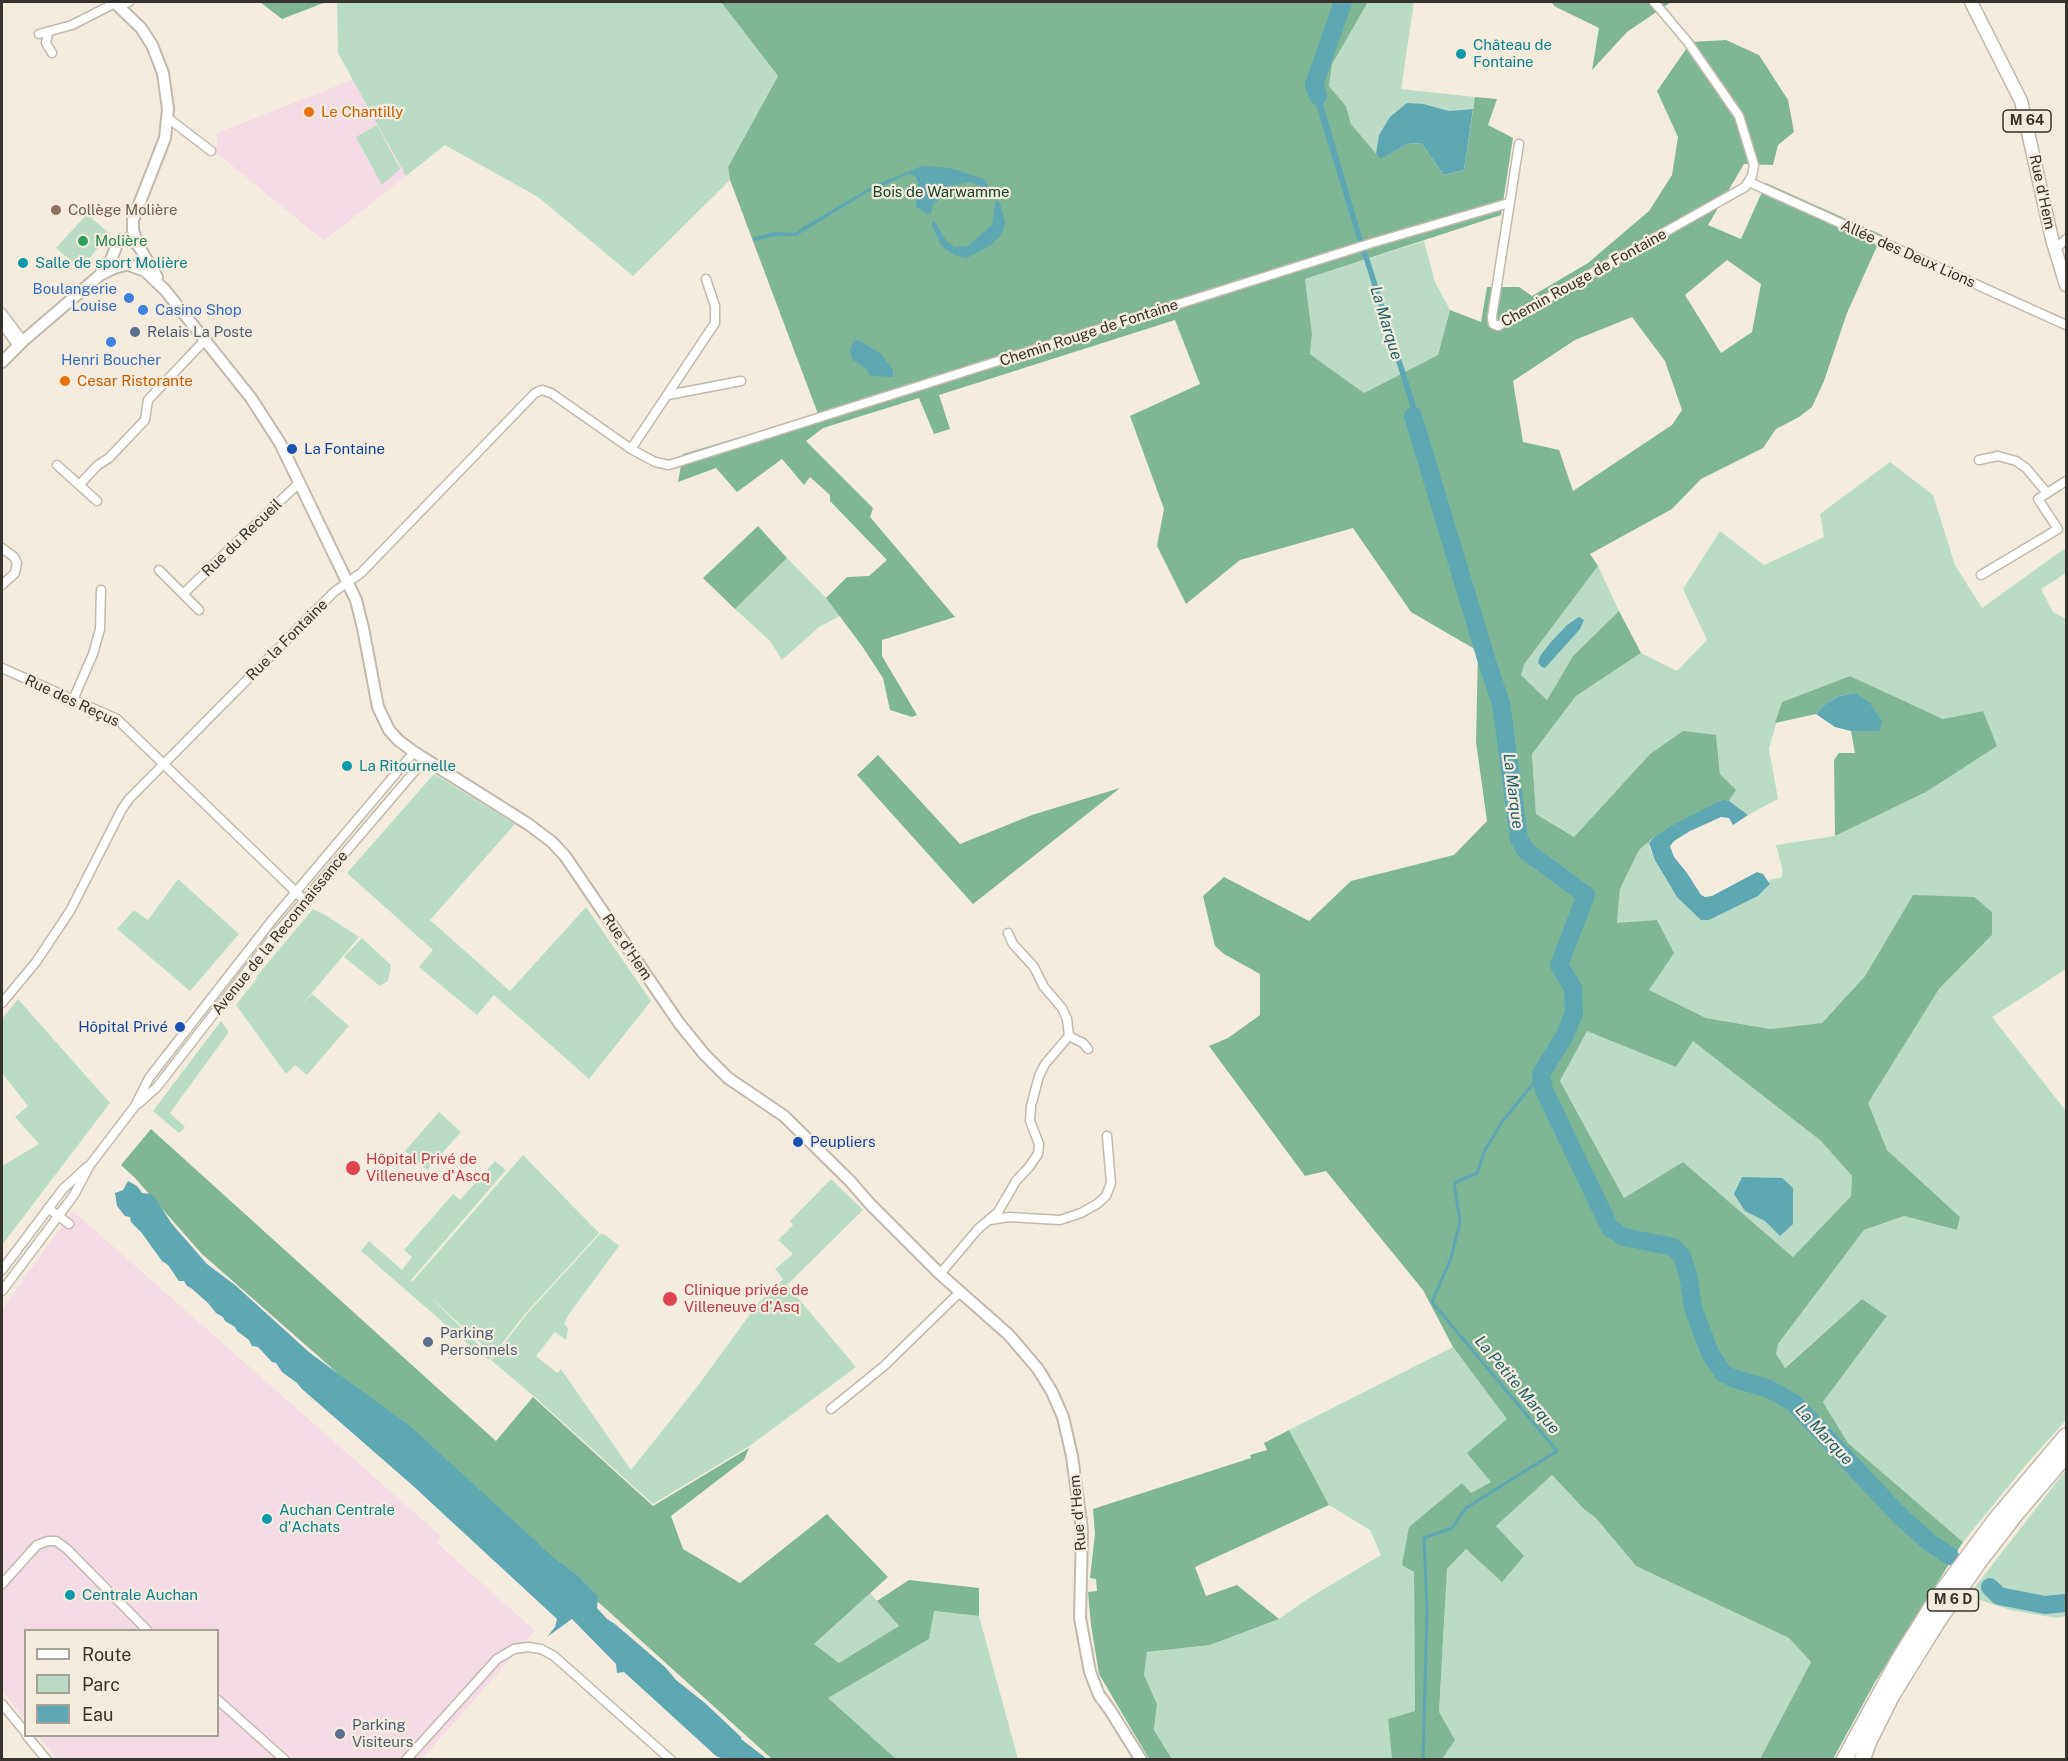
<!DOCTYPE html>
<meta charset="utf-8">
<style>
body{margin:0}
#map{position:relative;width:2068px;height:1761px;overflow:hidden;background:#f3ecde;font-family:"Public Sans",sans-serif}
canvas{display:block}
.frame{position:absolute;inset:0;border:3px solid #36332e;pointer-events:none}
.legend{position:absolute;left:24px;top:1629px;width:195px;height:108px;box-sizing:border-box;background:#f3ecde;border:2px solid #a7a298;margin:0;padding:8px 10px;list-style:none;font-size:18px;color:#36332e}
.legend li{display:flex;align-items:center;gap:12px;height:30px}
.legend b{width:30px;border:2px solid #a7a298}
</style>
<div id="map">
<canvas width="2068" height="1761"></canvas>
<div class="frame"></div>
<ul class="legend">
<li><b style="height:8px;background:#fff"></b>Route</li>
<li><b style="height:16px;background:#badcc7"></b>Parc</li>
<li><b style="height:16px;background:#5fa7b2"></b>Eau</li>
</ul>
</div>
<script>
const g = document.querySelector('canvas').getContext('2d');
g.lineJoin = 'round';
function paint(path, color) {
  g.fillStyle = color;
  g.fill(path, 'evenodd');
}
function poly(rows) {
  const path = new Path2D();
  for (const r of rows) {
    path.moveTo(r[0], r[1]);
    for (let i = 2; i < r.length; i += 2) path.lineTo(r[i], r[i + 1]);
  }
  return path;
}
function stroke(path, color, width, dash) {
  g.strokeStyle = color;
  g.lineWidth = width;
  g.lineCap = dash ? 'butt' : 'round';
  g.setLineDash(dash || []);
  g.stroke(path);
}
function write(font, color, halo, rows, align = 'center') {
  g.font = font + ' "Public Sans",sans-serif';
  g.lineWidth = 4.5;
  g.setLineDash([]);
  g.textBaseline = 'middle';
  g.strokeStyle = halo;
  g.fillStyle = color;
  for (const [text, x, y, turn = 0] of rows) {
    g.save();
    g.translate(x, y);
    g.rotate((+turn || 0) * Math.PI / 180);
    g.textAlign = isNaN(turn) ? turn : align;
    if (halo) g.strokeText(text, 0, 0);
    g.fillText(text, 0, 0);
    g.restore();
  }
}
paint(poly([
 [354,79,406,176,324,241,214,151,218,141,215,134],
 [73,1211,442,1537,436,1542,535,1631,422,1759,57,1759,38,1736,218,1736,218,1630,26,1630,25,1720,2,1690,2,1309]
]), '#f3dbe5');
paint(poly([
 [337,2,721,2,778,76,728,167,730,180,633,276,538,197,445,145,406,176,338,53],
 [1368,2,1414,2,1401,89,1475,97,1473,109,1449,111,1424,104,1379,135,1376,153,1351,124,1346,106,1329,86,1331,64],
 [377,125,400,169,382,185,356,137],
 [87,214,110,234,80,269,56,248],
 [1424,241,1435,282,1450,310,1438,355,1364,393,1310,354,1312,334,1305,279],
 [1890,462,1933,495,1955,565,1982,608,2064,549,2066,551,2066,573,2041,589,2053,612,2066,619,2066,969,1992,1017,2066,1111,2066,1420,2025,1466,1963,1542,1848,1443,1823,1402,1887,1316,1862,1299,1784,1368,1776,1354,1778,1344,1864,1230,1904,1216,1957,1230,1960,1217,1887,1150,1867,1103,1939,989,1992,935,1913,895,1865,976,1822,1023,1770,1029,1706,1018,1648,990,1617,923,1620,889,1639,850,1654,837,1649,846,1651,851,1677,897,1709,920,1758,896,1770,884,1769,880,1782,877,1782,868,1776,845,1835,836,1926,792,1983,711,1943,719,1850,676,1782,702,1769,749,1778,799,1748,815,1729,801,1735,790,1720,774,1716,735,1650,754,1574,837,1536,814,1532,754,1576,696,1641,653,1677,671,1707,640,1683,589,1720,531,1764,565,1824,537,1820,514],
 [787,558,826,598,840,616,819,627,782,660,770,641,735,609],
 [1598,566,1619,611,1573,656,1547,700,1521,675,1525,663],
 [434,774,515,824,430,920,510,991,586,907,651,1001,589,1079,494,995,477,1015,419,967,433,950,347,873],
 [178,879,239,934,190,991,117,929,134,910,148,920],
 [313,909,327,916,359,937,300,1007,312,994,349,1026,307,1075,295,1065,286,1074,236,1005,257,978,256,977],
 [362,938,391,965,388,981,380,986,344,957],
 [18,999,110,1103,2,1245,2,1166,39,1144,15,1117,28,1106,2,1073,2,1019],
 [221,1021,229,1032,170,1113,185,1127,179,1133,153,1111],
 [1587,1030,1676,1067,1693,1040,1821,1141,1852,1176,1851,1196,1793,1257,1683,1162,1624,1198,1560,1081],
 [439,1112,461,1132,427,1170,405,1151],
 [523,1155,599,1233,525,1314,489,1360,480,1353,484,1346,427,1294,480,1346,476,1351,361,1251,369,1241,402,1270,412,1257,404,1250,453,1194,460,1200,495,1161,506,1170,411,1280,412,1282],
 [831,1179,863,1210,787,1285,856,1367,751,1445,653,1504,537,1399,491,1360,527,1314,599,1235,604,1234,619,1246,567,1317,564,1324,568,1328,566,1340,555,1332,536,1356,557,1373,561,1369,631,1470,697,1387,759,1302,783,1279,775,1269,793,1254,778,1240,793,1225,790,1221],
 [1453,1347,1508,1419,1491,1482,1471,1493,1462,1483,1414,1572,1415,1711,1388,1719,1392,1759,1172,1759,1154,1730,1157,1704,1144,1675,1147,1652,1210,1645,1279,1619,1309,1598,1381,1555,1370,1530,1329,1505,1289,1430],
 [2066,1470,2066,1616,2056,1618,2010,1610,1968,1596],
 [1552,1475,1584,1509,1596,1517,1636,1566,1789,1638,1811,1662,1760,1759,1442,1759,1439,1712,1447,1569,1466,1549,1502,1581,1495,1526],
 [870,1593,899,1626,839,1664,814,1644],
 [933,1611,979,1616,1018,1759,896,1759,827,1698,929,1639]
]), '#badcc7');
paint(poly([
 [260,2,326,2,282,19],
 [721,2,1368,2,1332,64,1329,86,1346,106,1351,124,1380,158,1407,144,1421,143,1444,175,1464,170,1475,97,1497,99,1488,125,1513,138,1501,215,1305,279,1312,334,1310,354,1364,393,1438,355,1450,310,1481,322,1487,287,1519,287,1532,296,1588,263,1649,211,1672,175,1678,137,1657,91,1691,42,1726,40,1759,55,1788,100,1794,132,1778,145,1773,165,1744,164,1708,225,1741,239,1766,183,1882,235,1847,313,1824,381,1812,407,1799,417,1776,429,1763,448,1701,479,1672,509,1590,554,1598,566,1525,663,1521,675,1547,700,1573,656,1619,611,1641,653,1576,696,1532,754,1536,814,1574,837,1650,754,1683,731,1716,735,1720,774,1736,790,1729,801,1724,799,1654,837,1639,850,1620,889,1617,923,1657,920,1674,953,1649,990,1706,1018,1770,1029,1822,1023,1865,976,1913,895,1974,897,1992,912,1992,935,1939,989,1868,1103,1887,1150,1960,1217,1957,1230,1904,1216,1864,1230,1778,1344,1776,1354,1785,1368,1862,1299,1887,1316,1823,1402,1848,1443,1963,1542,1875,1682,1833,1759,1760,1759,1811,1662,1789,1638,1636,1566,1596,1518,1584,1509,1552,1475,1496,1526,1524,1556,1502,1582,1466,1549,1447,1569,1439,1712,1455,1740,1442,1759,1392,1759,1388,1719,1415,1711,1414,1572,1402,1565,1409,1527,1462,1483,1471,1493,1491,1482,1467,1453,1507,1419,1453,1347,1423,1290,1326,1171,1305,1176,1209,1046,1228,1038,1260,1015,1260,974,1224,954,1215,946,1203,896,1224,877,1309,921,1351,881,1454,855,1487,821,1476,742,1478,651,1411,612,1353,528,1240,560,1186,604,1157,546,1164,509,1130,416,1200,384,1175,320,939,395,950,429,934,434,919,398,823,428,806,441,873,508,870,517,955,617,882,640,882,656,917,715,912,717,890,710,883,678,862,646,826,598,847,577,869,576,887,560,830,501,830,495,810,477,804,485,782,459,737,492,716,468,678,482,683,454,818,414,730,180,728,167,778,76],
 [1727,260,1761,284,1752,332,1721,353,1685,295],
 [1632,317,1665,361,1682,410,1672,425,1573,491,1559,450,1523,442,1513,381,1575,340],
 [1587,1031,1676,1067,1693,1041,1821,1141,1852,1176,1851,1196,1793,1257,1683,1162,1624,1198,1560,1081],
 [1552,2,1671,2,1627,32,1592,70,1599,28,1554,6],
 [758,526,787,558,735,609,703,578],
 [1850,676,1943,719,1983,711,1997,746,1926,792,1835,836,1834,760,1839,753,1855,753,1851,731,1879,731,1855,693,1839,696,1825,704,1816,714,1775,723,1782,702],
 [878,755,960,844,1032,815,1120,788,973,904,857,775],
 [151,1129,496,1441,533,1397,653,1506,749,1448,744,1460,671,1516,683,1549,740,1583,827,1514,888,1577,814,1644,839,1663,899,1626,877,1601,909,1580,979,1588,979,1616,934,1611,929,1639,828,1698,896,1759,772,1759,606,1609,202,1254,135,1178,121,1165],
 [1289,1430,1329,1505,1195,1567,1206,1596,1237,1585,1279,1619,1210,1645,1147,1652,1144,1675,1157,1704,1154,1730,1172,1759,1149,1759,1099,1674,1091,1625,1088,1592,1097,1591,1096,1579,1090,1578,1095,1534,1093,1509,1251,1458,1250,1455,1267,1450,1264,1443]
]), '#7fb696');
paint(poly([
 [1344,2,1352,2,1340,31,1319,65,1318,76,1321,97,1363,241,1358,242,1315,101,1313,78,1315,67],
 [1407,103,1424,104,1449,111,1473,109,1464,170,1444,175,1421,143,1407,144,1380,159,1376,153,1379,135,1390,117],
 [922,166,950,168,984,179,992,192,988,193,982,187,971,182,942,187,939,190,941,194,940,198,933,205,931,213,928,214,916,207,918,182,915,176,908,174,868,192,796,236,776,236,754,241,753,238,774,232,795,233,803,227,873,186],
 [996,199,1000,204,1005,222,1002,234,991,245,967,258,955,256,941,245,931,223,934,221,947,242,955,247,968,246,992,225],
 [1366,248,1482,614,1499,671,1506,707,1499,708,1490,659,1361,250],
 [858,340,881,354,893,370,893,377,871,376,866,368,853,360,850,351,853,342],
 [1579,617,1584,620,1580,629,1545,668,1542,667,1538,663,1540,656,1550,643,1567,625],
 [1855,693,1869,702,1882,721,1879,731,1851,731,1835,727,1816,714,1825,704,1839,696],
 [1724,799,1729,801,1748,815,1733,825,1729,818,1721,817,1690,831,1674,841,1670,846,1674,857,1687,873,1701,895,1705,897,1712,896,1757,872,1763,874,1770,884,1758,896,1709,920,1701,920,1677,897,1655,860,1649,843,1654,837,1675,824],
 [1742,1177,1782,1178,1793,1188,1793,1224,1780,1236,1765,1221,1745,1211,1734,1194],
 [128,1181,137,1186,142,1193,150,1194,155,1198,172,1224,207,1264,235,1285,310,1353,411,1427,554,1558,579,1577,598,1597,597,1608,607,1619,615,1624,665,1667,676,1680,705,1703,741,1737,741,1739,767,1759,723,1759,716,1756,624,1672,617,1673,616,1664,572,1619,547,1637,555,1627,557,1619,411,1484,302,1389,297,1383,282,1372,276,1363,272,1362,258,1347,252,1346,249,1340,237,1331,235,1327,225,1321,223,1317,216,1313,208,1303,191,1288,187,1286,184,1281,179,1281,168,1265,162,1261,141,1232,131,1222,130,1217,125,1216,117,1206,115,1193,123,1190]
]), '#5fa7b2');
stroke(poly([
 [1423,1760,1427,1610,1424,1538,1452,1528,1466,1508,1557,1451,1432,1302,1451,1258,1460,1222,1454,1183,1477,1173,1485,1150,1502,1122,1541,1074]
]), '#5fa7b2', 3);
stroke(poly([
 [1318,96,1314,85,1343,2],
 [1413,416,1488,665,1501,703,1519,839,1526,851,1586,895,1559,965,1573,988,1574,1013,1565,1035,1541,1074,1544,1090,1610,1228,1624,1237,1673,1247,1682,1256,1688,1275,1693,1308,1710,1353,1723,1373,1735,1379,1767,1388,1794,1403,1899,1515,1929,1542,1950,1556],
 [1990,1587,1999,1596,2045,1605,2066,1603]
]), '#5fa7b2', 18);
const street = poly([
 [119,6,129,2],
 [48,33,46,43,52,53],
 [39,34,72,25,115,3],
 [168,118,211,151],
 [1519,144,1492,317,1493,324,1498,326,1745,187,1752,176,1754,165,1739,116,1687,41,1654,2],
 [1749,182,2066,325],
 [2055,250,2066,239],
 [2,313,23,341],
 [2,324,18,346],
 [668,395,741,381],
 [631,449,715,323,715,306,706,279],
 [1979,460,1998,456,2016,461,2026,468,2047,493],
 [57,465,97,501],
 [79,485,98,465,109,458,145,420,148,400,205,340],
 [2,548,14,557,17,563,15,573,2,585],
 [159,570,199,610],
 [1981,575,2058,529,2038,499,2066,481],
 [183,594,300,482],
 [2,668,117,719,300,896],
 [73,700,93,654,100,629,101,590],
 [1008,933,1013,944,1034,967,1044,987,1062,1008,1067,1019,1069,1036,1083,1043,1088,1049],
 [2,1003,36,962,70,911,122,809,129,799,334,592,361,573,535,393,542,390,551,393,631,449,655,462,669,465,1372,243,1509,203],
 [138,1104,157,1087,275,935,425,759],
 [48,1208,69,1224],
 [990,1220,1009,1217,1060,1220,1081,1213,1097,1204,1106,1196,1111,1183,1107,1136],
 [2,1270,63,1189,87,1167],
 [940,1274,978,1229,998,1212,1016,1181,1029,1167,1038,1154,1039,1144,1030,1121,1031,1106,1039,1076,1045,1064,1069,1036],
 [2,1291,74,1195,90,1165,135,1106,149,1078,273,919,414,752],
 [831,1409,884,1366,960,1292],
 [2,1584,37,1545,48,1541,56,1541,67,1549,147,1630],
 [218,1700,285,1760],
 [2,1704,26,1733],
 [27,1736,47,1760],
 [406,1760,497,1659,514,1649,528,1647,541,1649,554,1656,671,1760]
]);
const secondary = poly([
 [114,2,141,28,152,45,163,73,168,109,165,138,133,220,133,230,137,243],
 [129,265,145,271,165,290,251,398,280,443,356,600,363,628,378,707,389,730,398,740,414,752,528,824,552,842,565,856,679,1023,704,1054,728,1078,784,1116,850,1181,870,1204,940,1274,1009,1335,1038,1369,1052,1392,1063,1417,1072,1456,1082,1530,1080,1618,1090,1672,1099,1695,1110,1710,1141,1760],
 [101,273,111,260,117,244,123,240,129,239,138,245,157,277],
 [2,362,23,341,100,275,114,268,125,265]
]);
const primary = poly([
 [1971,2,2021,101,2052,239,2066,285]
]);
const highway = poly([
 [1844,1760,1898,1661,1936,1600,1996,1519,2066,1436],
 [1862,1760,1869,1741,1892,1695,1938,1621,1978,1563,2015,1515,2066,1455]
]);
stroke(street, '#c1baac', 11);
stroke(secondary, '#c1baac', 14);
stroke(primary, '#c1baac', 15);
stroke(highway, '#c1baac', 18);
stroke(street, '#fff', 8);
stroke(secondary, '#fff', 10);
stroke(primary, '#fff', 12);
stroke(highway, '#fff', 15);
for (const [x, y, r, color] of [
 [1461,54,6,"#0f9aa8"],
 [309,112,6,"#e8710a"],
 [56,210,6,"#8d6e63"],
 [83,241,6,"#2e9e5b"],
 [23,263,6,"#0f9aa8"],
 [129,298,6,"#3f7fe0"],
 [143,310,6,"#3f7fe0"],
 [135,332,6,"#5c6f8a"],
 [111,342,6,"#3f7fe0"],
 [65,381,6,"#e8710a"],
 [292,449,6,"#1a4fb4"],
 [347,766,6,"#0f9aa8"],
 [180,1027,6,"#1a4fb4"],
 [798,1142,6,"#1a4fb4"],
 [353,1168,8,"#e0444e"],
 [670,1299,8,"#e0444e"],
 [428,1342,6,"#5c6f8a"],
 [267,1519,6,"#0f9aa8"],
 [70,1595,6,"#0f9aa8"],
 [340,1734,6,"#5c6f8a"]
]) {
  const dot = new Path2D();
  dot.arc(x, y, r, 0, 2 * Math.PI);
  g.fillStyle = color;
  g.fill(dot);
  stroke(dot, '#f3ecde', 2);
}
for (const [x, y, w] of [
 [2027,121,48],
 [1953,1600,51]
]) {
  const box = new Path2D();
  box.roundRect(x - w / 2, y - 11, w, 22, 4.5);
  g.fillStyle = '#f3ecde';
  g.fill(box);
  stroke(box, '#36332e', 1.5);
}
write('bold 14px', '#36332e', null, [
 ["M 64",2027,121],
 ["M 6 D",1953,1600]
]);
write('15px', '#0d838f', '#f3ecde', [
 ["Château de",1473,45],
 ["Fontaine",1473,62],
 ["Salle de sport Molière",35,263],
 ["La Ritournelle",359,766],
 ["Auchan Centrale",279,1510],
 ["d'Achats",279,1527],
 ["Centrale Auchan",82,1595]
], 'left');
write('15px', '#c56008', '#f3ecde', [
 ["Le Chantilly",321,112],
 ["Cesar Ristorante",77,381]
], 'left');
write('15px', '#17422d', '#f3ecde', [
 ["Bois de Warwamme",941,192]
]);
write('15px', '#36332e', '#f3ecde', [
 ["Rue d'Hem",2042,192,78],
 ["Allée des Deux Lions",1908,254,24],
 ["Chemin Rouge de Fontaine",1584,278,-29],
 ["Chemin Rouge de Fontaine",1089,333,-18],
 ["Rue du Recueil",242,538,-44],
 ["Rue la Fontaine",287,640,-45],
 ["Rue des Reçus",72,701,25],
 ["Avenue de la Reconnaissance",280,933,-51],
 ["Rue d'Hem",627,947,56],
 ["Rue d'Hem",1078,1513,-95]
]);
write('15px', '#785e54', '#f3ecde', [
 ["Collège Molière",68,210]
], 'left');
write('15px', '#27864d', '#f3ecde', [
 ["Molière",95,241]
], 'left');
write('15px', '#366cbe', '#f3ecde', [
 ["Boulangerie",117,289],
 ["Louise",117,306],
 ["Casino Shop",155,310,"left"],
 ["Henri Boucher",111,360,"center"]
], 'right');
write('15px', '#4e5e75', '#f3ecde', [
 ["Relais La Poste",147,332],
 ["Parking",440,1333],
 ["Personnels",440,1350],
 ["Parking",352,1725],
 ["Visiteurs",352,1742]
], 'left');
write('15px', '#164399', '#f3ecde', [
 ["La Fontaine",304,449],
 ["Hôpital Privé",168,1027,"right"],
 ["Peupliers",810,1142]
], 'left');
write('15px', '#be3a42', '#f3ecde', [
 ["Hôpital Privé de",366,1159],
 ["Villeneuve d'Ascq",366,1176],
 ["Clinique privée de",684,1290],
 ["Villeneuve d'Asq",684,1307]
], 'left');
write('italic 16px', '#245f68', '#f3ecde', [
 ["La Marque",1386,323,73],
 ["La Marque",1513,791,83],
 ["La Petite Marque",1517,1385,50],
 ["La Marque",1824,1435,47]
]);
</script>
